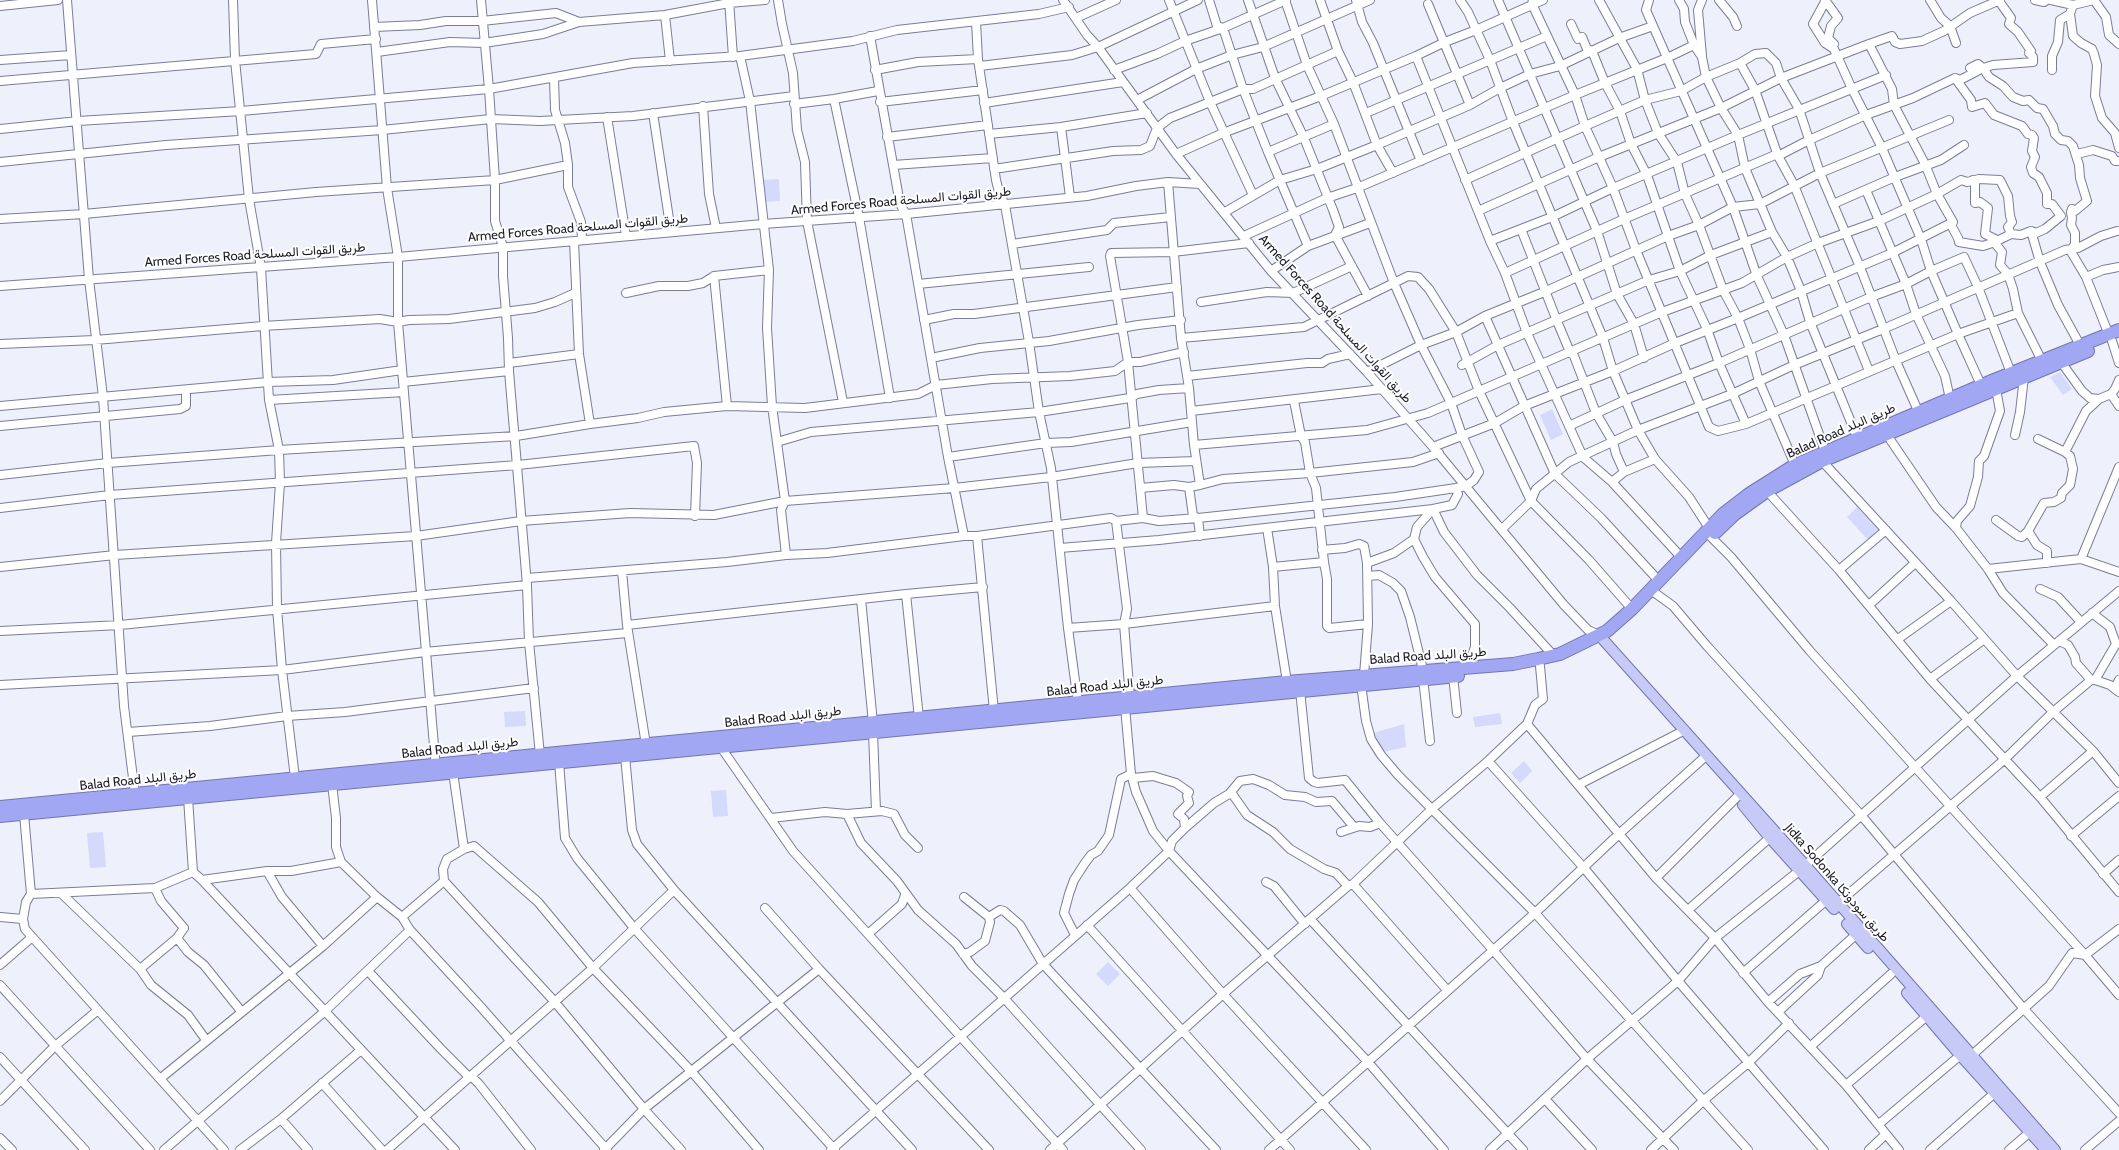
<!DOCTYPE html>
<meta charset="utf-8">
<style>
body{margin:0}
canvas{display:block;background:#eef0fc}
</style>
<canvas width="2119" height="1150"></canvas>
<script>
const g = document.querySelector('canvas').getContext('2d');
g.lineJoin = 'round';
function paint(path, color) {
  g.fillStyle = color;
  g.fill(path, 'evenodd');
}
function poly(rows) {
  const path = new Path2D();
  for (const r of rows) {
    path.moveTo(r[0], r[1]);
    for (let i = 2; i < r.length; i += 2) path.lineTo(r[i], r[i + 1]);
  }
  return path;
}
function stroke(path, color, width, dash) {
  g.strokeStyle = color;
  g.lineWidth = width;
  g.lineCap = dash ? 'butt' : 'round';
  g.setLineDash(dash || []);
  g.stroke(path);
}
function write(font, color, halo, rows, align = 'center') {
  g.font = font + ' Cabin,Vazirmatn,sans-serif';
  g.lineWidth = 4;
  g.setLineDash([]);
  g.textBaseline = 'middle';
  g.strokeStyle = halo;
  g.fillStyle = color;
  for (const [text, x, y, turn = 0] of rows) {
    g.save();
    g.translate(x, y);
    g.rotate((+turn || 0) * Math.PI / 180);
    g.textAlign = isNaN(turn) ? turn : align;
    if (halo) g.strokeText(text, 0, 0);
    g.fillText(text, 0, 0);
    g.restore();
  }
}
paint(poly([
 [779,179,780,201,763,202,762,180],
 [2060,372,2072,389,2063,395,2050,377],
 [1552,409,1563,434,1551,440,1540,415],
 [1857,507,1880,531,1869,541,1847,517],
 [525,711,526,726,505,727,504,712],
 [1500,713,1502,724,1475,727,1473,717],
 [1404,724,1406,747,1383,752,1373,733],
 [1524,761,1532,771,1520,783,1511,773],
 [726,790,728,816,713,817,711,791],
 [103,832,106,867,90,868,87,833],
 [1108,962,1120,974,1108,986,1096,974]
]), '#d5d9fc');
const minor = poly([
 [67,0,89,279,103,397,124,706,135,794],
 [233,0,235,60,249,199,261,268,269,400,279,450,280,483,276,543,277,608,282,670,295,778],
 [372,0,387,188,398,257,398,322,436,769],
 [481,0,489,89,495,180,495,221,503,247,503,276,508,338,509,371,527,585,529,642,540,755],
 [729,0,733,57],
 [778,0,782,24,793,73,797,130,805,162,807,221,843,402],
 [1063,0,1087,35,1098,47,1176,154,1271,271,1367,372,1433,447,1564,605,1588,630,1599,635],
 [1169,0,1210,102,1253,195],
 [1209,0,1217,26,1223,28,1243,89,1268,152,1308,246],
 [1248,0,1275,78,1304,138,1333,210,1339,227,1335,235,1368,296],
 [1285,0,1307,65,1334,124,1394,283,1421,345,1451,403,1462,435,1479,472,1474,480,1466,486,1456,488,1458,494,1452,505,1433,509,1417,527,1414,539,1394,553,1367,563,1368,624,1364,675],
 [1320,0,1338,51,1353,82,1377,145,1393,173],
 [1356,0,1362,22,1373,43,1421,161],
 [1460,0,1468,12,1490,60,1513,122,1603,338,1613,371,1638,430,1655,459,1689,497,1709,528],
 [1498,0,1597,231,1617,294,1634,324,1644,358],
 [1533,0,1532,4,1575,95,1585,126,1613,188,1636,250,1709,427,1718,431,1746,424,1958,334,2018,313,2042,361],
 [1599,0,1637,69,1645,100,1658,133,1677,162,1685,194,1699,225,1723,290,1738,318,1750,349,1759,381,1795,465],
 [1649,0,1646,10,1733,207,1757,276,1784,335,1825,451],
 [1679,0,1684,9,1685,22,1694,45,1702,57,1706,77,1721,108,1738,135,1745,168,1772,232,1787,257,1801,291,1810,322,1857,437],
 [1719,0,1733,17,1737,26],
 [1825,0,1838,18,1831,26,1828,38,1834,44],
 [1826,0,1813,24,1825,43,1834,49,1852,89,1882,148,1921,239,1931,271,1958,334,1981,385],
 [1930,0,1941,18,1950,26,1956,43],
 [2035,0,2044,2,2047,0],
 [2051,0,2073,5,2094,0],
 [2094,0,2106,17,2109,35,2119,44],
 [1428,4,1470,105],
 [0,6,58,0],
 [2070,14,2073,36,2081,43,2092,49,2094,54,2097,65,2095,96,2102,118,2115,133,2119,148],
 [665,15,670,61],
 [1076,18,1116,0],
 [976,22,978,59,996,180,999,192,1005,205,1029,342,1039,412,1051,468,1068,628,1078,703],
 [1571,24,1578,39,1582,37,1587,49,1592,51,1605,83,1620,111,1631,144,1647,175,1680,271,1707,329,1719,363,1746,424],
 [374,27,420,25,446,21,482,21,556,13,579,22,665,15,729,3,765,0],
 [870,36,900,204,906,214,948,457,964,536],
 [1869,44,1892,36,1895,42,1900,44,1922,41,1944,31,1970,13,2000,0],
 [377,52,450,42,484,43,543,34,579,22],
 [740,56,750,101,769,270,767,328,772,406,785,501,781,510,786,555],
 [1416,56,1490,241,1505,273,1527,333,1583,457,1612,482,1681,557],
 [1702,56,1698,10,1702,0],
 [0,60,71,55],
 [1740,63,1755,90,1778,156,1794,185,1869,371],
 [980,66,1072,55,1098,47,1198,0],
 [1970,68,1978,64,1983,68,1993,65,2033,62,2033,57,2029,53,2031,51,2018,32,2009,24,2011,18,1999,1],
 [875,70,918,62,978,59],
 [1114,70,1157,54,1185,41,1223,28,1286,0],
 [2052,70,2052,56,2058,42,2060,20,2070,14,2073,5],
 [554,78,555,110,565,143,568,165,568,187,581,222,582,240],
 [1955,78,1971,100,1972,107,1985,103,1994,115,2022,126,2028,134,2032,135,2034,138,2032,151,2035,157,2031,167,2033,173,2039,177,2047,193,2047,204,2052,204,2061,216,2045,229,2036,233,2031,231,2040,262,2058,305,2080,345],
 [0,81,316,54,321,44,376,39],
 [878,91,834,99,859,217,890,398],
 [1137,100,1196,69,1232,55,1263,47,1370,0],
 [880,102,983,90],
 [984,103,1123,82],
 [794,104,834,99],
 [703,106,709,194,716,228],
 [653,113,671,232],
 [1366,113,1547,36],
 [607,117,626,236],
 [1061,127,1070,197],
 [0,129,78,121,241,111,489,89,633,63,740,56,853,41,897,30,1039,14,1069,7],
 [989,134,1061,127,1147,113],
 [887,137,988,125],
 [1268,152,1334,124],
 [1176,154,1223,133,1321,96,1416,56,1445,42,1476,30,1543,0],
 [2077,154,2093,150,2112,156,2115,161,2119,161],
 [0,162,166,145,382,130,491,119,540,121,633,116,794,96],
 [893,165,993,158],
 [994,169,1113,151,1141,150,1150,146,1157,128,1170,118,1243,89,1253,89,1338,51],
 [1465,180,1585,126,1645,100,1681,91,1706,77,1740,63,1755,54,1766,53,1776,63,1781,78,1799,109,1820,173,1860,267,1896,361,1919,413],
 [1973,180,1975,183,1975,203,1980,202,1988,208,1985,234,1995,239,1994,242,2002,252,2000,265,2008,274,2013,289,2018,313],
 [1168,182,1181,338,1189,388,1194,445,1200,485,1223,479,1310,473,1413,462,1439,453],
 [1866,190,1906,284,1916,314,1945,376,1950,399],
 [1833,204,1895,177,1941,160,1964,145],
 [1478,211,1599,157,1721,108,1781,78,1869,44,1892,89,1894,105,1925,164,1937,194,1953,222,1951,225,1958,238,1959,242,1983,246,1995,242,2011,234,2021,235,2031,231],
 [1225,212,1280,180,1317,169,1377,145,1470,105,1500,88,1530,74,1560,66,1619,38,1653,26],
 [0,219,84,214,316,192,495,180,568,165],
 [1521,229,1557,321,1570,352,1574,356,1596,413,1613,442,1616,454,1624,472],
 [1244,236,1327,198,1357,188,1575,95,1667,58,1694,45],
 [574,241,579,354,590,424],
 [1490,241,1552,217,1613,188,1738,135,1886,75],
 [1012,244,1107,230,1114,223,1171,217],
 [2070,250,2086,277,2109,335],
 [1271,271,1308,246,1370,223],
 [1505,273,1624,219,1775,155,1778,156,1809,140,1866,115,1913,98,1955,78,1960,80,1983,68,1989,77,2003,86,2013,97,2023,101,2029,100,2037,108,2043,109,2053,126,2055,134,2061,140,2068,141,2073,146,2079,165,2080,178,2087,201,2075,211,2072,209,2071,212,2072,218,2071,225,2075,233,2075,245,2070,250],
 [714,276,727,406],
 [2086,277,2103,270,2119,267],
 [918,284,1089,267],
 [0,286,398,257,763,224,906,214,1087,196,1136,186,1168,182,1200,184],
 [626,293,659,286,688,286,703,283,714,276,769,270],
 [1201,302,1267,292,1293,293,1352,266],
 [1485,316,1555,474,1601,518,1659,581],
 [924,320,954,314,974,314,1177,287],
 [1181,338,1304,327,1408,276,1418,277,1429,289,1456,332,1479,391,1531,501,1589,560,1632,609],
 [2112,341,2119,363],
 [0,344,95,340,263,326,380,319,398,322,409,320,449,319,535,308,555,302,575,293],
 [931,358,980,348,1049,341,1138,325,1181,320],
 [2061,362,2082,391,2090,398,2099,399],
 [509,363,579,354],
 [1462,365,1498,345,1649,280,1680,271,1711,255,1772,232],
 [1367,372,1421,345,1456,332,1485,316,1544,292,1668,236,1699,225,1733,207,1760,204,1820,173,1949,120],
 [1187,376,1307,363,1322,363,1328,359,1350,354],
 [403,382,509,371],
 [2111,394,2119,406],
 [269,400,404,392],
 [1294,401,1301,436,1305,442,1310,473,1316,488,1324,562,1327,579,1327,626,1329,628,1368,624],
 [0,406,268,382,333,380,402,370],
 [1191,411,1382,389],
 [0,426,180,409,186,406,186,391],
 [1569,426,1625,400,1719,363,1871,297,1906,284,1931,271,1964,257,1978,287,2011,373],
 [1887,435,1936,507,1956,528,1988,569,2003,593,2054,645],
 [2015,435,2020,412,2024,377],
 [2038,439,2065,452],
 [777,442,811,432,1039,412,1130,398,1137,394,1159,390,1189,388],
 [1194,445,1367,430,1428,413,1662,312,1742,283,1787,257,1818,243,1879,221,1937,194,1961,180,1967,182,1979,179,2000,180,2008,196,2010,216,2012,222,2008,227,2011,234],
 [1433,447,1495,423,1524,406,1613,371,1675,343,1738,318,1892,253,1953,222],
 [948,457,1046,443,1071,442,1192,422],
 [1822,461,1951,601,2017,676,2093,751,2119,783],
 [0,475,108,463,279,450,516,436,590,424,638,418,664,412,727,406,805,408,918,394,936,385,992,379,1070,376,1115,371,1128,362,1110,256,1111,253,1173,252,1249,243],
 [1612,482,1624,472,1655,459],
 [1140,488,1174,485,1189,487],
 [1767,491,1839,570,1930,679,2040,797,2119,892],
 [0,508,110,495,518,465,694,446,697,463,695,516],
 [1143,518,1159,521,1198,518,1395,497,1456,488],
 [1996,520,2018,536,2022,537,2028,531,2037,545,2047,551,2047,563],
 [1116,521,1143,518,1128,362,1140,362,1184,352],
 [1267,528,1273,567,1275,606,1287,682],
 [1956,528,1957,521,1970,506,1978,477,1979,461,1984,456,2000,411,1996,389],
 [1502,529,1531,501,1536,489,1569,462,1638,430,1732,394,1794,365,1883,329,2065,250,2078,248,2101,236,2117,231],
 [2028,531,2044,503,2054,502,2061,498,2062,493,2070,485,2073,469,2070,456,2065,452,2086,411,2099,399,2111,394,2115,389,2119,380],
 [977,536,994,711],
 [1200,536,1198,518,1193,516,1189,487,1200,485],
 [1711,537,1731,557,1810,651,2085,955,2119,995],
 [1414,539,1423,557,1435,577,1475,624,1475,647,1468,667],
 [1060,548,1159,540,1433,509,1444,532,1477,575,1510,608,1553,655],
 [1322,550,1345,548,1359,544,1364,546,1367,563],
 [2081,559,2119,467],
 [0,567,115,555,416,536,521,521,630,513,714,515,785,501,954,488,1051,477,1138,463,1196,461],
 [1273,567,1324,562],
 [1988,569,2081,559,2119,572],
 [1839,570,1886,530],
 [622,571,627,625],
 [1368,576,1379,575,1393,583,1401,591,1410,617,1423,670],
 [527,578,727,562,786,555,827,553,964,536,977,536,1111,518,1116,521,1127,609,1124,624,1130,698],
 [2040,589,2058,597,2081,622],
 [1655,593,1673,606,1707,646,1861,815,2024,1009,2119,1113],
 [906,594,919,718],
 [861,599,873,723],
 [1869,605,1915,563],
 [1068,628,1124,624,1275,606],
 [0,631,120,625,527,585],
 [1898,639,1951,601],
 [2059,641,2068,645,2075,657,2076,663,2091,680],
 [1453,676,1457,713],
 [1423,678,1430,741],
 [1930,679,1983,640],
 [2095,680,2110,685,2119,692],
 [1361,684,1366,721,1371,739,1381,755,1398,775,1535,913,1748,1150],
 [0,685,282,670,425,652,627,633],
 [2115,688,2119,680],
 [1300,690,1309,778,1314,782,1318,783,1345,780,1380,823,1493,950,1587,1059,1674,1150],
 [1125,707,1131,774,1136,792,1153,831,1169,851,1368,1062,1444,1150],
 [1527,724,1656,878,1715,938,1768,1002,1846,1085,1899,1150],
 [128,732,210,726,287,716,345,712,534,688],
 [873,732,876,811],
 [646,745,627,625,906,594,983,587],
 [720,746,793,851,1063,1150],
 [625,756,632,830,637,844,674,890,912,1150],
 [1488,761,1584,868,1678,981,1824,1150],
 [559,762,565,838,577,858,634,928,835,1150],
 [453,772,464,849,447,859,443,869,444,881,554,1001,644,1109,681,1150],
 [1133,778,1153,776,1176,783,1189,792,1187,796,1189,803,1178,814,1184,819,1185,828],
 [332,784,336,818,336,847,341,862,377,897,402,917,410,930,480,1006,607,1150],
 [1578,785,1685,730],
 [1229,794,1233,795,1247,815,1273,832,1290,849,1324,869,1336,873,1348,886],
 [2040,797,2093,751],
 [24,814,31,894,26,902,23,919,25,929,224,1150],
 [847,814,861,843,897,881,918,910,956,944,972,966,1004,998,1141,1150],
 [771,818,825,812,847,814,882,811,894,814,905,835,918,848],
 [1341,832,1359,826,1370,827,1380,823],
 [2071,836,2119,796],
 [464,849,474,846,538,902,593,968,692,1072,759,1150],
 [267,871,291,871,341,862],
 [193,872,202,880,455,1150],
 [2103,874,2119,860],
 [1656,878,1741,793],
 [202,880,267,871,282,897,323,946],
 [1266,882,1274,886,1305,924],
 [1353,884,1447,990],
 [155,888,161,901,184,928,177,938,188,952,204,965,241,1011],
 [1130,888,1223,994,1366,1150],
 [31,894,155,888,193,872,188,798],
 [62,894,140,969,151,985,188,1015,206,1040],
 [1838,903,2005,759,2053,712,2091,680,2095,680,2116,644,2110,627,2092,613],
 [765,908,819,969,989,1150],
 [1688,910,1774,834],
 [0,917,23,919],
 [402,917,444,881],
 [989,917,1000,910,1004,911,1020,925,1043,964,1216,1150],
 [1310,919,1523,1150],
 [1087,925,1290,1150],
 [868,934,902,904,905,895],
 [1075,935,1064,913,1069,894,1074,880,1085,863,1091,855,1098,851,1109,835,1121,779,1131,774],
 [963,954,970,952,985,941,990,922,989,917,964,897],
 [0,965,31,938],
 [140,969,177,938],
 [368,971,441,1049,469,1077,473,1078,479,1084,531,1150],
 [1743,973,1830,897],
 [0,985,150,1150],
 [1768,1002,1800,974,1821,966,1860,931],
 [1778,1012,1818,975,1821,966],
 [1811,1046,1891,974],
 [1971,1056,2049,986,2072,953,2085,955,2119,929],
 [0,1057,85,1150],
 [161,1078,323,946,377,897],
 [322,1083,382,1150],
 [1846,1085,1927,1016],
 [1545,1099,1592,1150],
 [0,1101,54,1047,98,1010],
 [281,1119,308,1150],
 [1879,1124,1964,1052],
 [0,1138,12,1150],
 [164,1150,324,1012,410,930],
 [240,1150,281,1119,361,1050],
 [387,1150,593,968,674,890],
 [604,1150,644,1109,819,969],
 [831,1150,1130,888,1169,851,1172,841,1185,828,1214,803,1229,794,1240,781,1253,779,1269,785,1285,795,1305,797,1316,802,1332,801,1354,827],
 [1050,1150,1223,994,1348,886,1353,884,1433,808,1488,761,1527,724,1535,705,1543,699,1540,666],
 [1269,1150,1535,913,1619,834,1707,755],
 [1490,1150,1587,1059,1678,981,1715,938,1799,871,2017,676,2119,591],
 [1651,1150,1704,1100,1748,1063,1789,1023],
 [1869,1150,1886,1134],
 [1930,1150,1998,1090],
 [2009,1150,2030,1132],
 [2085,1150,2119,1121]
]);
const major = poly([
 [1599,635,1805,865,2055,1150],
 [1743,805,1770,838,1834,909],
 [1847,924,1868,948],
 [1907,993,1960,1055,2046,1150]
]);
const highway = poly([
 [1715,533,1735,514,1767,491,1822,461,2088,351],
 [0,807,1287,682,1513,664,1538,659,1560,654,1607,631,1632,609,1723,514,1749,494,1795,465,1994,380,2119,330],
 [0,816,1458,676]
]);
stroke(minor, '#7a7d97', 10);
stroke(major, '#7276ab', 12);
stroke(highway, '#7276ab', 14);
stroke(minor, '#fff', 8);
stroke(major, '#c7caf7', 10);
stroke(highway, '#a1a7f2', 12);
write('13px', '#1b1c27', '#fff', [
 ["Armed Forces Road طريق القوات المسلحة",901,201,-5],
 ["Armed Forces Road طريق القوات المسلحة",578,228,-5],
 ["Armed Forces Road طريق القوات المسلحة",255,255,-4],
 ["Armed Forces Road طريق القوات المسلحة",1335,319,48],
 ["Balad Road طريق البلد",1841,431,-24],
 ["Balad Road طريق البلد",1428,656,-4],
 ["Balad Road طريق البلد",1105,686,-6],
 ["Balad Road طريق البلد",783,717,-6],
 ["Balad Road طريق البلد",460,748,-6],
 ["Balad Road طريق البلد",138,780,-6],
 ["Jidka Sodonka طريق سودونكا",1837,883,49]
]);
</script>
